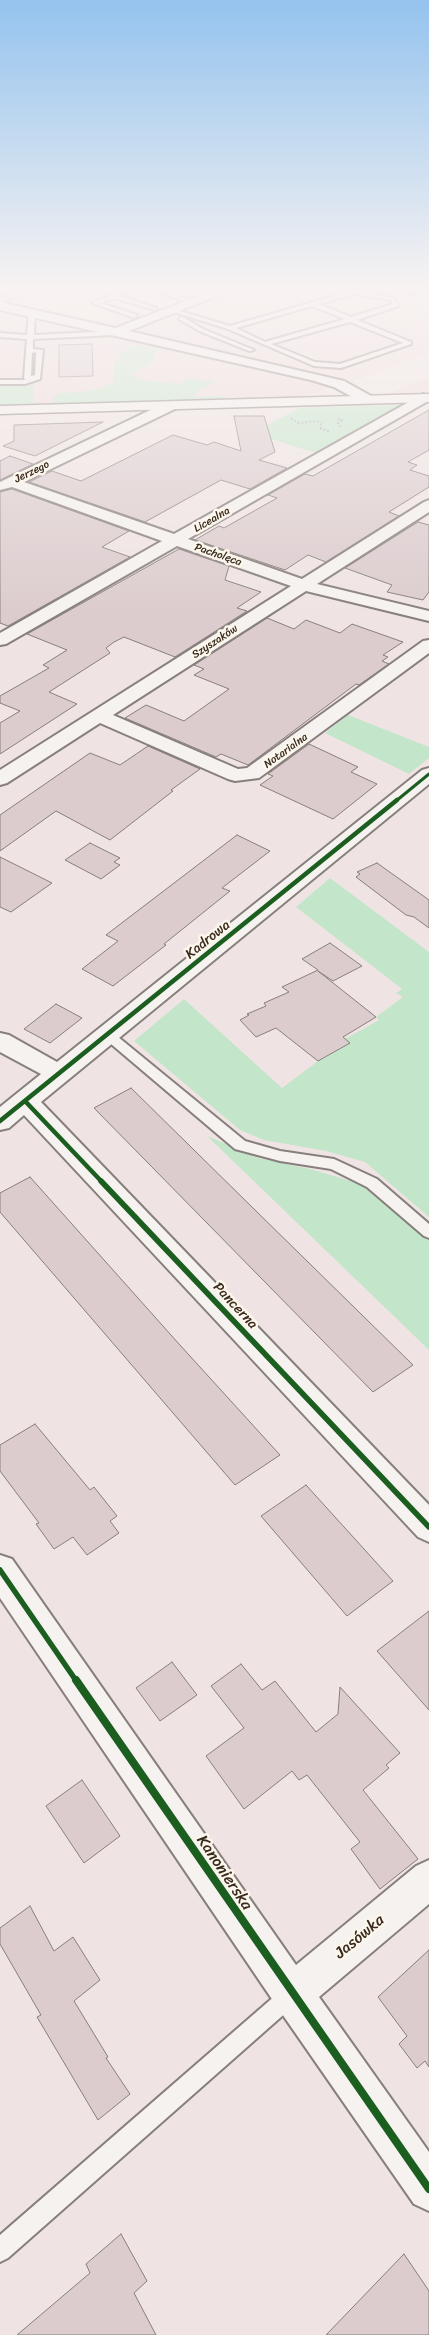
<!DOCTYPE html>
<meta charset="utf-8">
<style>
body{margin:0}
canvas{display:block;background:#efe4e3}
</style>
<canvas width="429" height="2335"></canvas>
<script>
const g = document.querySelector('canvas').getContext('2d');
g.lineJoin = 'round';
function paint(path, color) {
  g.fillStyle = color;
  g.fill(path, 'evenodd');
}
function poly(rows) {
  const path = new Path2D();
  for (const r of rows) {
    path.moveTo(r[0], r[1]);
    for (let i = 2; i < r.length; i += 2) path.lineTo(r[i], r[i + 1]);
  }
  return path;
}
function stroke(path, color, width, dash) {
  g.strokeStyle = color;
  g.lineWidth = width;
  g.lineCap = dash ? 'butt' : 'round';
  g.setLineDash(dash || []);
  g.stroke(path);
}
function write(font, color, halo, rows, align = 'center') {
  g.font = font + ' Sriracha,sans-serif';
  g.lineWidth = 5;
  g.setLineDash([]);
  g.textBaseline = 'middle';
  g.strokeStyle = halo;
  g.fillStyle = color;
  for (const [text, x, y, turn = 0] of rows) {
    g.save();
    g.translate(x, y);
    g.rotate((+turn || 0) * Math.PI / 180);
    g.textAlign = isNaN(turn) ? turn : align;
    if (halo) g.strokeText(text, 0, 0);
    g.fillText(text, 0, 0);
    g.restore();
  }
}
paint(poly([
 [0,287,429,287,429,353,350,382,301,397,33,405,34,386,0,386],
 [429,377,429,393,387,394]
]), '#efd9db');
paint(poly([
 [134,345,160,349,155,353,154,361,132,375,142,380,180,384,190,378,216,382,195,392,196,397,221,396,223,399,52,404,54,396,60,393,89,391,101,388,113,382,114,364,121,353],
 [0,386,34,386,33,405,0,405],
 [400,405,316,453,252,433,300,408],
 [348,715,429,747,429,758,409,774,325,733],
 [330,878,429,952,429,1217,365,1162,326,1151,264,1140,240,1130,134,1041,184,999,282,1088,318,1061,349,1043,345,1039,379,1020,376,1017,403,997,396,993,402,989,296,907],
 [207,1136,258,1158,310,1169,361,1184,429,1241,429,1350]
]), '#c3e6ca');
const building = poly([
 [92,344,93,376,59,377,59,345,92,344],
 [429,410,429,450,408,462,417,465,410,470,429,476,429,487,389,512,399,516,326,562,308,555,285,570,195,540,219,526,224,528,277,498,268,495,305,474,313,476,429,410],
 [234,416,264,416,275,452,259,460,287,468,250,489,221,480,145,522,29,482,52,471,81,481,173,435,207,445,214,442,241,451,234,416],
 [103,422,35,456,3,446,14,441,14,425,103,422],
 [10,456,33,464,0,480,0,461,10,456],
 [12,489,129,531,102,547,130,557,8,626,0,623,0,492,12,489],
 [418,522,429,525,429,592,423,600,387,592,392,585,345,568,418,522],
 [179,549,229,566,225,580,261,592,237,608,247,611,175,657,124,637,114,642,106,648,110,653,49,692,77,704,0,754,0,723,20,711,0,703,0,696,49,668,43,665,67,650,27,634,179,549],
 [267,618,294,629,306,620,340,633,352,624,403,642,383,655,388,657,382,661,389,664,359,685,356,684,248,765,221,754,216,757,125,718,146,705,184,721,229,689,194,675,204,669,194,665,267,618],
 [309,744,358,767,351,772,377,784,333,819,260,785,273,776,268,774,309,744],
 [148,746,200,769,171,790,173,791,110,840,56,811,0,851,0,815,90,753,120,765,148,746],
 [237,835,270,851,222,888,230,891,164,944,166,945,113,986,82,969,118,941,106,935,237,835],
 [90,843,120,858,114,862,120,865,101,879,65,860,90,843],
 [0,857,52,883,11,912,0,907,0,857],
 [377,863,429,900,429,928,414,917,406,915,356,877,360,874,357,872,377,863],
 [330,943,362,966,333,981,318,971,376,1017,343,1037,350,1043,318,1061,276,1028,256,1037,240,1020,249,1015,247,1014,266,1006,264,1003,289,992,282,987,318,970,302,959,330,943],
 [56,1004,82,1018,50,1043,24,1029,56,1004],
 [131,1088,254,1209,413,1365,373,1392,94,1108,131,1088],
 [30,1177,179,1344,280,1455,235,1485,0,1212,0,1193,30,1177],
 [35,1424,90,1490,94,1487,117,1516,110,1521,119,1533,87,1555,73,1537,54,1549,36,1524,39,1523,0,1471,0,1445,35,1424],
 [306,1485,393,1581,347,1616,261,1516,306,1485],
 [429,1611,429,1710,377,1651,429,1611],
 [172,1662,197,1695,160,1721,136,1688,172,1662],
 [241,1664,262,1690,275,1681,316,1732,338,1714,340,1687,400,1753,386,1765,389,1768,363,1790,418,1859,380,1889,351,1849,360,1842,307,1775,299,1780,292,1771,244,1809,206,1756,244,1728,211,1686,241,1664],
 [82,1780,120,1836,84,1863,46,1806,82,1780],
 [30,1906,54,1951,73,1937,100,1980,74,2001,108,2057,106,2058,130,2094,98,2120,37,2017,41,2015,0,1944,0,1928,30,1906],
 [429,1950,429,2067,425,2061,417,2068,399,2044,407,2036,378,1997,429,1950],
 [121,2234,147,2281,134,2293,156,2335,17,2335,90,2273,86,2264,121,2234],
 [404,2254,429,2291,429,2335,326,2335,404,2254]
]);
paint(building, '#dcccce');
stroke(building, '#877f7c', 1);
const lane = poly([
 [29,287,38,287,0,303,0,299,29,287],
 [134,287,143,287,120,296,156,308,156,310,114,298,101,303,137,315,135,318,92,303,134,287],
 [143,287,153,287,173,294,190,287,199,287,179,296,194,301,192,304,143,287],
 [395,287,404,287,415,292,412,294,395,287],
 [355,290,394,298,399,306,357,320,411,342,411,344,341,368,314,366,228,329,168,310,173,309,230,326,355,290],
 [355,294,390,300,393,304,351,317,319,304,355,294],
 [312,306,345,319,265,342,236,328,312,306],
 [350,322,403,343,340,364,315,362,271,344,350,322],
 [32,311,35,313,34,335,114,331,117,333,114,335,33,339,33,349,43,350,40,379,25,384,0,384,0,380,25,380,24,378,27,339,0,337,0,333,27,335,29,313,32,311],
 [36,352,35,375,31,376,32,353,36,352],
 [181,316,203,329,254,350,249,351,199,331,179,319,181,316],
 [108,1031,112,1032,245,1141,280,1151,334,1159,377,1179,429,1224,429,1238,424,1236,367,1187,331,1169,280,1161,235,1149,104,1038,102,1035,104,1032,108,1031],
 [291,1985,298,1988,301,1995,298,2002,8,2258,0,2262,0,2235,284,1988,291,1985]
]);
const street = poly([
 [223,287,240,287,129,331,344,381,373,397,375,400,373,403,363,403,334,387,311,380,0,310,0,302,115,328,223,287],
 [423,394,429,397,428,401,188,539,302,579,424,502,429,500,429,512,317,584,429,611,429,621,306,591,113,715,238,769,247,768,423,641,429,640,429,653,259,778,235,781,228,779,100,723,7,783,0,785,0,770,291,586,177,546,6,644,0,645,0,633,162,541,12,487,0,490,0,482,167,402,177,402,179,405,177,408,24,482,174,534,423,394],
 [429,768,429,784,41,1102,429,1505,429,1542,418,1537,24,1115,9,1128,0,1130,0,1107,41,1074,0,1052,0,1033,9,1035,57,1062,422,770,429,768],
 [0,1555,12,1559,296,1965,416,1866,429,1860,429,1904,319,1997,429,2152,429,2211,414,2204,278,2008,0,1598,0,1555]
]);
const secondary = poly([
 [429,394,429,402,0,414,0,406,429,394]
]);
stroke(lane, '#877f7c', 4);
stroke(street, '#877f7c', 4);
stroke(secondary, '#877f7c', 3);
stroke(poly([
 [291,418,298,423,317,421,321,424,321,429,329,431],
 [338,419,342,420,338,423,340,427]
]), '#b2aeaa', 2, [2, 2]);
paint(lane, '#f5f2ef');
paint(street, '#f5f2ef');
paint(secondary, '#f5f2ef');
stroke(poly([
 [396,801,429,774]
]), '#1b5e20', 3);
stroke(poly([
 [25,1101,102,1182],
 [0,1121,397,800]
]), '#1b5e20', 4.5);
stroke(poly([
 [101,1181,429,1527],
 [0,1570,77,1682]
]), '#1b5e20', 5.5);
stroke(poly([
 [76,1680,429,2189]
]), '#1b5e20', 8);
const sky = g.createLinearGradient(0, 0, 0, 614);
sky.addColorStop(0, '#94c3ee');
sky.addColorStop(0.47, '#f8f3f2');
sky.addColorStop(1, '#f8f3f200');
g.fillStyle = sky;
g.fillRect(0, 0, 429, 614);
write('11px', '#3b2a1e', '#fbf7ec', [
 ["Jerzego",32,472,-26],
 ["Licealna",212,520,-30],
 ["Pacholęca",218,555,19],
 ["Szyszaków",215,642,-33],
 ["Notarialna",286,751,-36]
]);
write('14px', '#3b2a1e', '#fbf7ec', [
 ["Kadrowa",208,940,-39],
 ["Pancerna",235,1306,47]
]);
write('16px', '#3b2a1e', '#fbf7ec', [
 ["Kanonierska",224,1873,56],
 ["Jasówka",360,1937,-40]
]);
</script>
